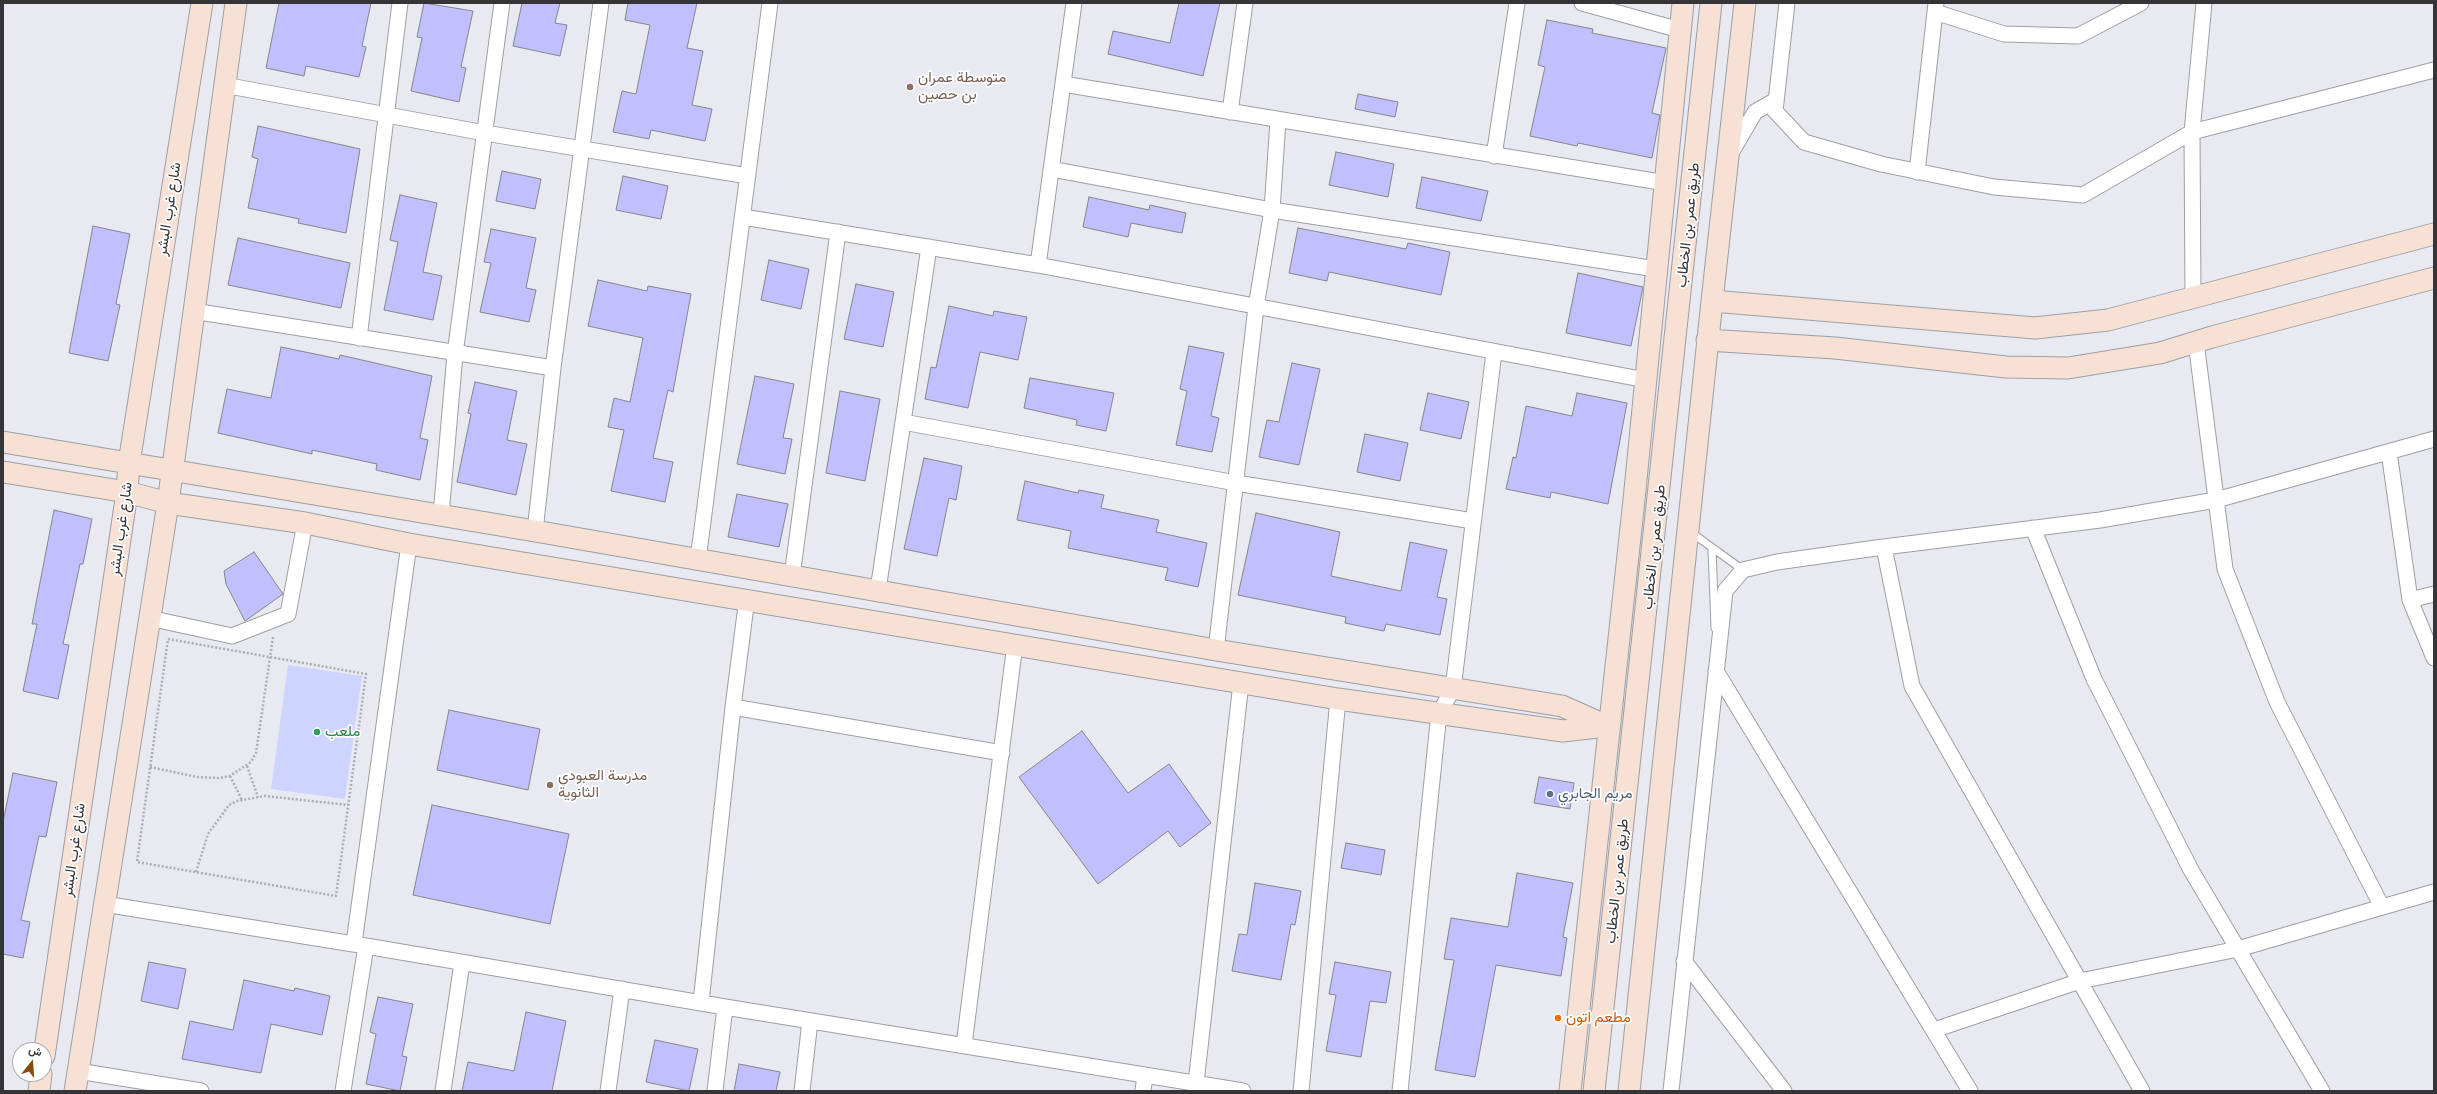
<!DOCTYPE html>
<meta charset="utf-8">
<style>
body{margin:0}
#map{position:relative;width:2437px;height:1094px;overflow:hidden;background:#e9eaf1;font-family:Figtree,Vazirmatn,sans-serif}
canvas{display:block}
.frame{position:absolute;inset:0;border:4px solid #353538;pointer-events:none}
.north{position:absolute;left:12px;top:1042px;width:40px;height:40px;box-sizing:border-box;background:#fff;border:1px solid #aeaeaf;border-radius:50%;rotate:17deg;font-size:11px;font-weight:700;line-height:16px;text-align:center;color:#353538}
.north::after{content:'';display:block;margin:auto;width:14px;height:18px;background:#884b0b;clip-path:polygon(50% 0,100% 100%,50% 72%,0 100%)}
</style>
<div id="map">
<canvas width="2437" height="1094"></canvas>
<div class="frame"></div>
<div class="north">ش</div>
</div>
<script>
const g = document.querySelector('canvas').getContext('2d');
g.lineJoin = 'round';
function paint(path, color) {
  g.fillStyle = color;
  g.fill(path, 'evenodd');
}
function poly(rows) {
  const path = new Path2D();
  for (const r of rows) {
    path.moveTo(r[0], r[1]);
    for (let i = 2; i < r.length; i += 2) path.lineTo(r[i], r[i + 1]);
  }
  return path;
}
function stroke(path, color, width, dash) {
  g.strokeStyle = color;
  g.lineWidth = width;
  g.lineCap = dash ? 'butt' : 'round';
  g.setLineDash(dash || []);
  g.stroke(path);
}
function write(font, color, halo, rows, align = 'center') {
  g.font = font + ' Figtree,Vazirmatn,sans-serif';
  g.lineWidth = 3.5;
  g.setLineDash([]);
  g.textBaseline = 'middle';
  g.strokeStyle = halo;
  g.fillStyle = color;
  for (const [text, x, y, turn = 0] of rows) {
    g.save();
    g.translate(x, y);
    g.rotate((+turn || 0) * Math.PI / 180);
    g.textAlign = isNaN(turn) ? turn : align;
    if (halo) g.strokeText(text, 0, 0);
    g.fillText(text, 0, 0);
    g.restore();
  }
}
paint(poly([
 [288,665,362,676,345,799,271,789]
]), '#cdd4ff');
const building = poly([
 [279,3,371,3,362,46,366,47,359,77,306,66,304,76,266,68,279,3],
 [424,3,473,11,461,67,466,68,459,102,411,91,422,38,417,37,424,3],
 [522,3,560,3,555,23,567,25,560,56,513,46,522,3],
 [628,3,697,3,687,48,703,51,692,105,712,109,705,141,651,130,649,139,613,132,622,91,636,94,650,25,625,20,628,3],
 [1179,3,1220,3,1203,76,1108,54,1113,31,1170,43,1179,3],
 [1547,20,1593,29,1592,33,1666,48,1652,113,1660,115,1652,158,1578,143,1577,146,1530,136,1545,67,1538,65,1547,20],
 [1358,94,1398,102,1395,117,1355,109,1358,94],
 [258,126,360,149,346,233,298,223,299,219,248,208,258,159,252,157,258,126],
 [1336,152,1394,164,1388,197,1329,185,1336,152],
 [502,171,541,179,535,209,496,201,502,171],
 [623,176,668,186,661,219,616,210,623,176],
 [1422,177,1488,191,1481,221,1416,208,1422,177],
 [400,195,437,203,423,272,442,276,433,320,384,310,398,242,390,240,400,195],
 [1089,197,1149,210,1150,205,1186,213,1182,233,1131,223,1128,237,1083,227,1089,197],
 [93,226,130,234,116,304,120,305,108,361,69,353,93,226],
 [1298,228,1406,249,1408,243,1450,252,1441,295,1329,272,1327,281,1289,273,1298,228],
 [491,229,536,238,526,288,536,290,529,322,480,312,491,263,484,262,491,229],
 [238,238,350,263,341,308,228,285,238,238],
 [769,260,809,269,801,309,761,300,769,260],
 [1578,273,1643,287,1631,346,1566,333,1578,273],
 [598,280,647,291,648,286,691,294,673,392,668,390,653,458,673,462,665,502,611,491,624,430,608,427,614,398,630,402,643,338,588,326,598,280],
 [856,284,894,292,883,347,844,339,856,284],
 [949,306,993,316,994,311,1027,317,1018,360,980,352,968,408,925,399,931,367,936,368,949,306],
 [1189,346,1224,353,1211,416,1219,418,1212,452,1176,445,1187,391,1180,389,1189,346],
 [281,347,339,359,340,355,432,376,420,438,428,440,420,480,376,470,377,464,312,450,312,454,218,433,227,389,271,398,281,347],
 [1292,363,1320,369,1299,465,1259,457,1267,420,1279,422,1292,363],
 [755,376,794,384,783,438,792,439,785,474,737,464,755,376],
 [1030,378,1114,393,1106,431,1076,425,1077,420,1024,408,1030,378],
 [475,382,517,391,507,440,527,444,516,495,457,482,471,414,468,413,475,382],
 [840,391,880,399,865,481,826,473,840,391],
 [1428,393,1469,402,1461,439,1420,430,1428,393],
 [1577,393,1627,403,1608,504,1551,492,1550,498,1506,489,1513,457,1516,458,1526,406,1572,416,1577,393],
 [1365,434,1408,443,1400,481,1357,472,1365,434],
 [924,458,962,466,956,500,949,498,937,556,904,549,924,458],
 [1025,481,1078,493,1079,490,1104,495,1101,508,1159,520,1156,532,1207,543,1198,587,1165,580,1168,568,1068,548,1071,531,1017,520,1025,481],
 [737,494,788,504,779,547,728,537,737,494],
 [54,510,92,519,83,564,80,564,63,644,69,645,58,699,23,691,37,624,32,624,54,510],
 [1256,513,1340,532,1331,576,1401,591,1410,542,1447,550,1437,597,1447,599,1440,635,1386,624,1384,631,1345,623,1346,617,1238,595,1256,513],
 [254,552,283,594,245,621,226,584,224,571,254,552],
 [449,710,540,729,528,790,437,770,449,710],
 [1082,731,1128,793,1169,764,1211,823,1180,847,1168,831,1098,884,1019,777,1082,731],
 [13,773,57,782,46,837,39,836,21,920,30,922,23,958,3,954,3,822,13,773],
 [1539,777,1574,783,1570,809,1534,803,1539,777],
 [432,805,569,834,550,924,413,895,432,805],
 [1346,843,1385,850,1381,875,1341,868,1346,843],
 [1517,873,1573,883,1563,937,1567,938,1561,976,1496,965,1475,1077,1435,1070,1454,960,1444,959,1451,918,1508,927,1517,873],
 [1255,883,1301,891,1295,925,1291,924,1281,980,1232,971,1239,934,1247,935,1255,883],
 [149,962,186,969,178,1009,141,1001,149,962],
 [1335,962,1391,972,1386,1003,1370,1001,1361,1057,1326,1051,1336,995,1329,994,1335,962],
 [244,980,294,991,295,988,330,996,322,1035,271,1024,261,1073,182,1059,190,1021,233,1030,244,980],
 [378,997,413,1004,402,1056,407,1057,400,1091,366,1084,376,1034,370,1032,378,997],
 [526,1012,566,1021,552,1091,462,1091,468,1062,514,1071,526,1012],
 [655,1040,698,1049,689,1091,646,1082,655,1040],
 [739,1064,780,1072,776,1091,734,1091,739,1064]
]);
paint(building, '#c2bffe');
stroke(building, '#85858b', 1);
const lane = poly([
 [1692,533,1743,570],
 [1712,548,1715,628]
]);
const street = poly([
 [1582,3,1680,30],
 [1787,3,1775,111,1804,142,1881,164,1994,187,2083,195,2192,132,2434,70],
 [1935,12,2004,34,2078,36,2141,3],
 [1063,84,1666,183],
 [224,85,485,133,748,176],
 [1230,112,1245,3],
 [1731,153,1755,112,1776,100],
 [1494,156,1517,3],
 [1051,169,1272,210,1656,269],
 [1917,172,1936,3],
 [743,217,1038,265,1646,380],
 [1038,265,1074,3],
 [2193,297,2192,132,2204,3],
 [193,311,553,368],
 [359,338,400,3],
 [2196,342,2225,569,2277,702,2382,907],
 [903,422,1236,483,1473,521],
 [2389,452,2410,600,2434,658],
 [441,515,455,354,502,3],
 [2033,528,2094,679,2191,870,2322,1091],
 [535,531,553,368,601,3],
 [1884,547,1912,686,2142,1091],
 [698,560,770,3],
 [792,576,838,232],
 [878,590,929,247],
 [2410,600,2434,594],
 [149,618,232,636,288,614,305,523],
 [1216,650,1256,307,1272,210,1278,120],
 [1716,671,1970,1091],
 [733,707,1002,753],
 [104,904,366,946,343,1091],
 [354,943,409,544],
 [366,946,725,1007,1243,1091],
 [1684,961,1784,1091],
 [701,1002,733,707,747,598],
 [1934,1030,2080,981,2238,949,2434,892],
 [964,1045,1015,644],
 [78,1071,201,1091],
 [1196,1083,1241,683],
 [443,1091,462,963],
 [608,1091,622,989],
 [715,1091,725,1007],
 [802,1091,810,1021],
 [1143,1091,1145,1075],
 [1301,1091,1338,699],
 [1400,1091,1439,713,1453,689,1494,352],
 [1671,1091,1725,591,1743,570,1777,562,1876,548,2100,520,2216,500,2434,439]
]);
const secondary = poly([
 [1712,301,2035,328,2108,320,2434,234],
 [1707,340,1835,348,2006,367,2068,368,2160,353,2212,337,2434,278],
 [3,442,535,531,1216,650,1562,706,1607,726],
 [3,472,127,492,168,503,305,523,409,544,1338,699,1563,731,1606,726],
 [44,1056,127,492,129,463,202,3],
 [39,1091,41,1074],
 [75,1091,168,503,236,3],
 [1570,1091,1634,500,1683,3],
 [1594,1091,1711,3],
 [1629,1091,1712,301,1745,3]
]);
stroke(lane, '#9d9fa4', 9);
stroke(street, '#9d9fa4', 17);
stroke(secondary, '#9d9fa4', 23);
stroke(poly([
 [168,639,366,674,336,896,137,862,168,639],
 [247,766,258,797],
 [150,767,197,777,219,778,230,776,251,762,256,753,273,637],
 [230,776,242,800],
 [196,872,208,834,229,805,237,801,265,796,348,805]
]), '#adaeb3', 2.5, [2, 2]);
stroke(lane, '#fff', 7);
stroke(street, '#fff', 15);
stroke(secondary, '#f7e0d4', 21);
for (const [x, y, r, color] of [
 [910,87,4,"#8d6e63"],
 [317,732,4,"#2e9e5b"],
 [550,785,4,"#8d6e63"],
 [1550,794,4,"#5c6f8a"],
 [1558,1018,4,"#e8710a"]
]) {
  const dot = new Path2D();
  dot.arc(x, y, r, 0, 2 * Math.PI);
  g.fillStyle = color;
  g.fill(dot);
  stroke(dot, '#fff', 1.5);
}
write('15px', '#785e54', '#fff', [
 ["متوسطة عمران",918,78],
 ["بن حصين",918,95],
 ["مدرسة العبودي",558,776],
 ["الثانوية",558,793]
], 'left');
write('15px', '#353538', '#fff', [
 ["شارع غرب البشر",169,209,-81],
 ["طريق عمر بن الخطاب",1688,225,-84],
 ["شارع غرب البشر",121,529,-82],
 ["طريق عمر بن الخطاب",1654,547,-84],
 ["شارع غرب البشر",74,850,-82],
 ["طريق عمر بن الخطاب",1617,881,-84]
]);
write('15px', '#27864d', '#fff', [
 ["ملعب",325,732]
], 'left');
write('15px', '#4e5e75', '#fff', [
 ["مريم الجابري",1558,794]
], 'left');
write('15px', '#c56008', '#fff', [
 ["مطعم اتون",1566,1018]
], 'left');
</script>
